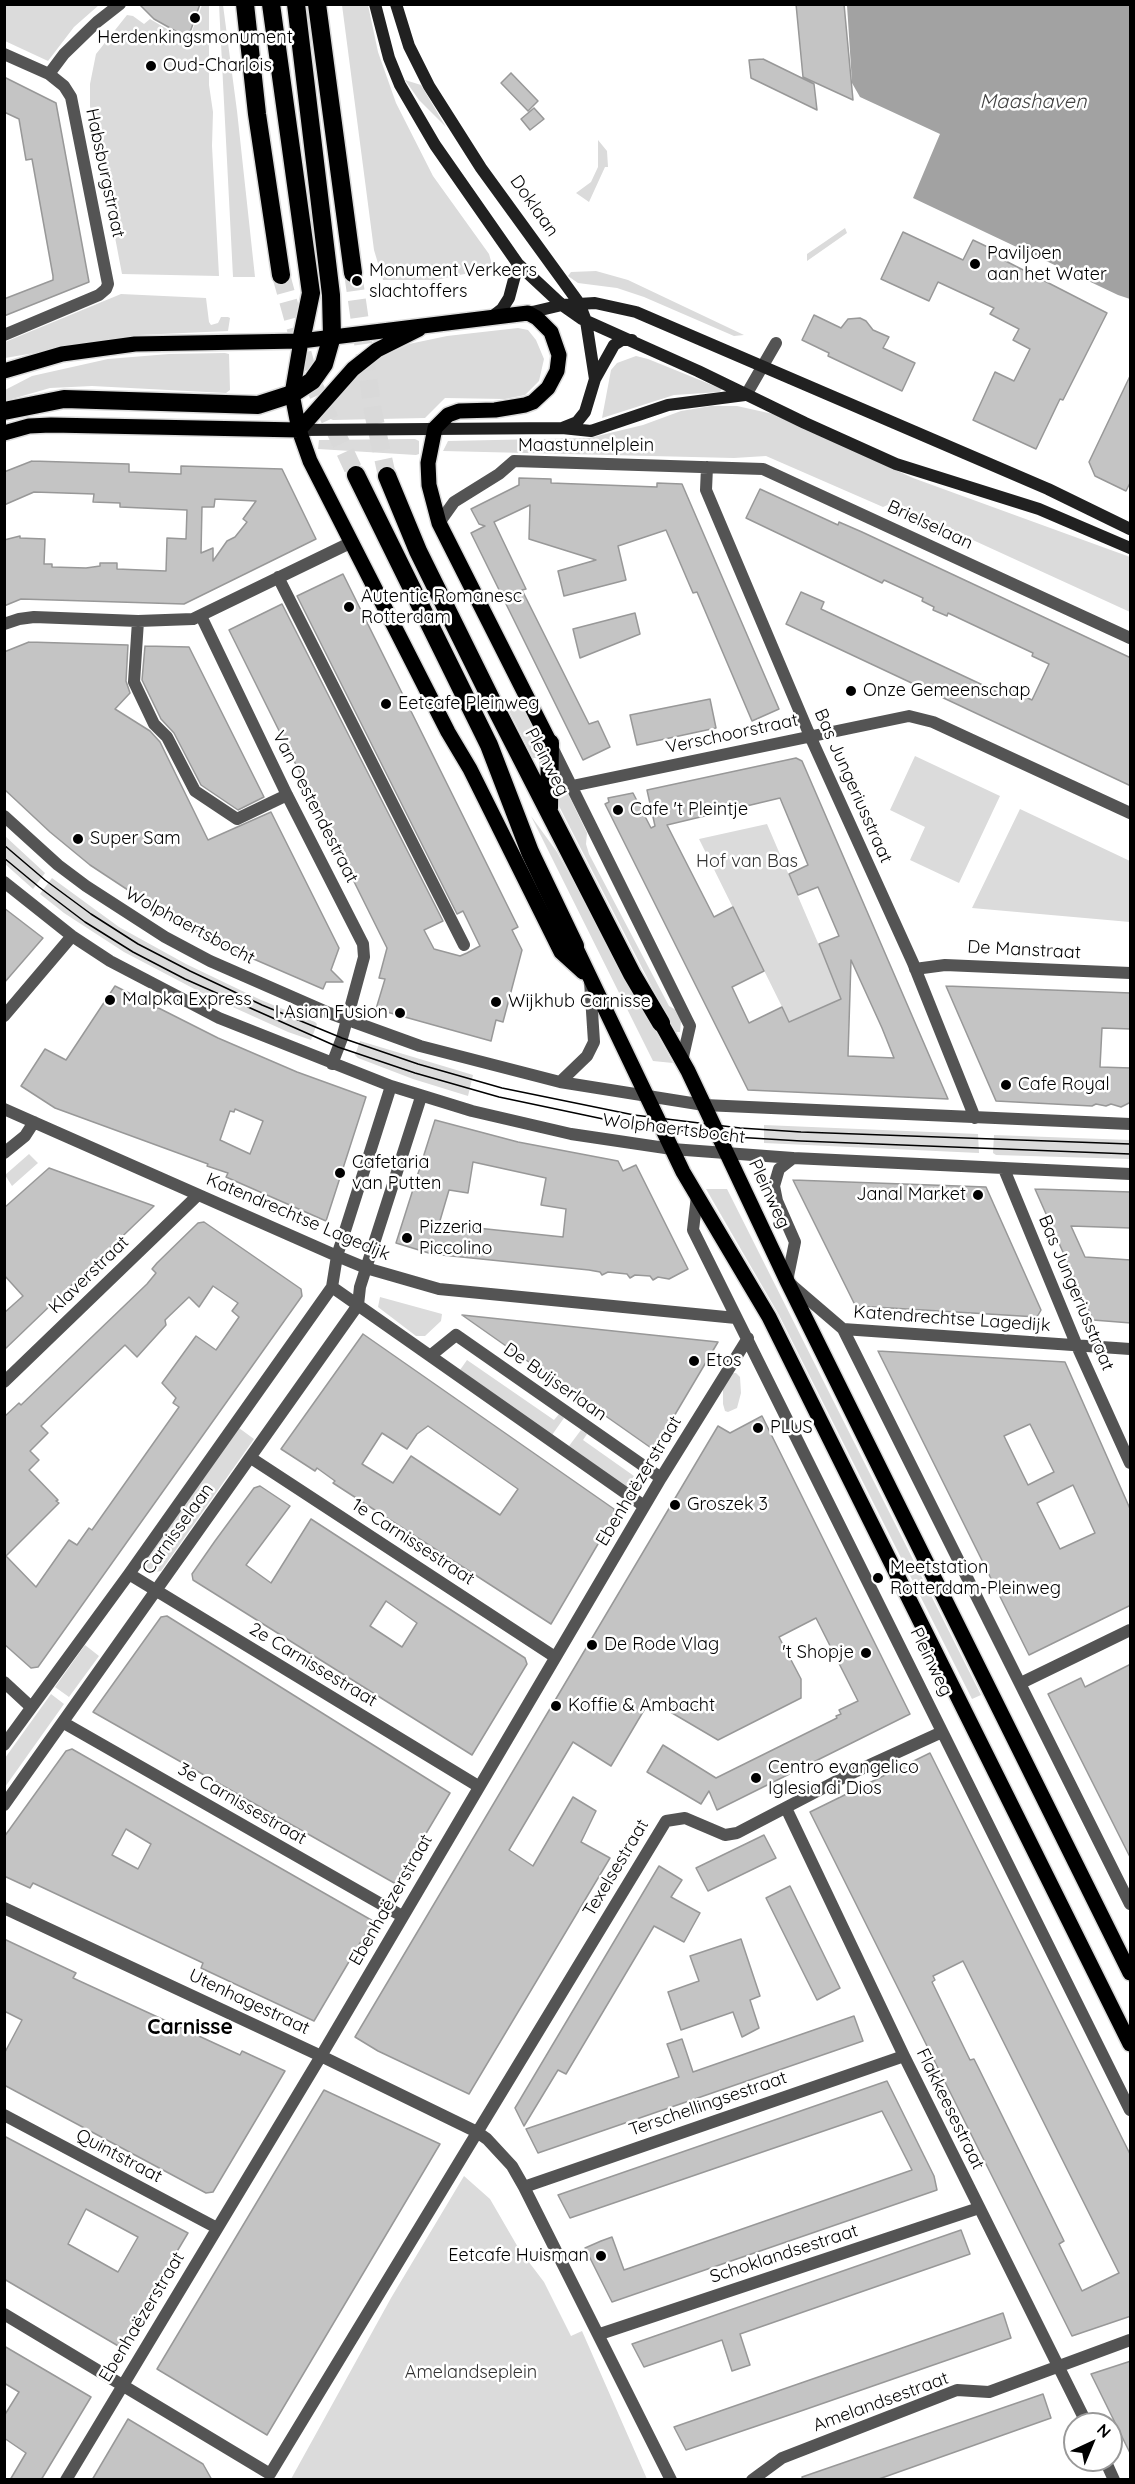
<!DOCTYPE html>
<meta charset="utf-8">
<style>
body{margin:0}
#map{position:relative;width:1135px;height:2484px;overflow:hidden;background:#fff;font-family:Quicksand,sans-serif}
canvas{display:block}
.frame{position:absolute;inset:0;border:6px solid #000;pointer-events:none}
.north{position:absolute;left:1063px;top:2412px;width:60px;height:60px;box-sizing:border-box;background:#fff;border:2px solid #999;border-radius:50%;rotate:44deg;font-size:16px;font-weight:700;line-height:24px;text-align:center;color:#000}
.north::after{content:'';display:block;margin:auto;width:21px;height:27px;background:#000;clip-path:polygon(50% 0,100% 100%,50% 72%,0 100%)}
</style>
<div id="map">
<canvas width="1135" height="2484"></canvas>
<div class="frame"></div>
<div class="north">N</div>
</div>
<script>
const g = document.querySelector('canvas').getContext('2d');
g.lineJoin = 'round';
function paint(path, color) {
  g.fillStyle = color;
  g.fill(path, 'evenodd');
}
function poly(rows) {
  const path = new Path2D();
  for (const r of rows) {
    path.moveTo(r[0], r[1]);
    for (let i = 2; i < r.length; i += 2) path.lineTo(r[i], r[i + 1]);
  }
  return path;
}
function stroke(path, color, width, dash) {
  g.strokeStyle = color;
  g.lineWidth = width;
  g.lineCap = dash ? 'butt' : 'round';
  g.setLineDash(dash || []);
  g.stroke(path);
}
function write(font, color, halo, rows, align = 'center') {
  g.font = font + ' Quicksand,sans-serif';
  g.lineWidth = 5;
  g.setLineDash([]);
  g.textBaseline = 'middle';
  g.strokeStyle = halo;
  g.fillStyle = color;
  for (const [text, x, y, turn = 0] of rows) {
    g.save();
    g.translate(x, y);
    g.rotate((+turn || 0) * Math.PI / 180);
    g.textAlign = isNaN(turn) ? turn : align;
    if (halo) g.strokeText(text, 0, 0);
    g.fillText(text, 0, 0);
    g.restore();
  }
}
paint(poly([
 [4,5,5,4,99,5,74,27,48,61,5,41],
 [202,5,209,5,209,85,213,112,212,146,219,276,122,274,90,106,90,84,96,54,127,15,133,16,144,24,150,19,172,32,189,39],
 [219,5,223,5,237,111,255,277,233,277],
 [342,5,368,5,378,52,396,103,433,176,489,254,493,268,436,280,383,280,374,250],
 [405,80,421,85,446,127,419,100],
 [598,140,607,151,608,167,605,167,589,202,576,193,591,182,598,167],
 [845,228,847,233,807,261,807,254],
 [596,271,628,280,744,335,734,336,644,297,617,288,578,283,568,276,571,272],
 [121,294,206,298,209,322,211,325,218,323,221,317,228,317,230,318,228,331,139,335,5,358,5,342],
 [518,328,528,330,536,340,544,359,539,381,525,395,505,399,445,398,425,418,333,420,323,416,354,379,378,359,409,344,447,336],
 [225,353,229,354,230,390,226,393,92,386,50,388,5,401,5,390,32,376,108,359,169,354],
 [636,356,648,359,722,389,720,392,674,395,602,418,611,370,617,363],
 [711,406,737,406,773,414,913,478,1130,557,1130,612,892,503,883,507,766,456,734,458,443,451,448,441,589,438,643,425,681,411],
 [415,439,419,441,419,454,416,455,318,449,319,440],
 [507,700,521,707,527,715,539,741,540,755,537,758,533,758,506,705,505,702],
 [915,756,1000,796,959,883,910,860,925,827,890,810],
 [560,777,587,833,586,844,589,854,669,1006,676,1010,681,1021,680,1032,675,1032,559,806,557,779],
 [1020,809,1130,861,1130,922,972,908],
 [531,816,557,852,673,1063,653,1061],
 [767,824,842,999,789,1021,699,839],
 [5,836,45,873,33,889,5,864],
 [52,878,119,927,186,964,261,1000,315,1022,317,1024,311,1040,288,1032,204,994,124,952,64,913,40,894],
 [360,1041,473,1075,468,1096,413,1079,358,1058,355,1055],
 [764,1125,978,1134,979,1153,764,1143],
 [994,1135,1130,1140,1130,1159,996,1155,993,1153],
 [29,1154,38,1163,12,1186,5,1175],
 [706,1189,727,1189,981,1695,972,1699,779,1315],
 [380,1297,442,1314,441,1321,425,1336,416,1336,378,1307],
 [467,1360,554,1420,559,1414,564,1418,552,1435,460,1370],
 [733,1373,736,1373,740,1377,741,1393,737,1408,728,1412,725,1411,723,1404,723,1388],
 [239,1428,254,1439,161,1571,156,1572,147,1568,146,1560],
 [581,1430,587,1434,583,1440,634,1476,626,1487,569,1446],
 [85,1645,99,1656,69,1697,55,1687],
 [51,1694,64,1704,5,1787,5,1758],
 [464,2176,490,2199,519,2249,544,2282,571,2336,582,2331,647,2479,291,2479,391,2298]
]), '#dbdbdb');
paint(poly([
 [847,5,1130,5,1130,299,1118,295,913,198,940,134,860,97,852,83]
]), '#a2a2a2');
const building = poly([
 [139,4,200,4,188,38,154,19,139,4],
 [796,4,844,4,853,100,803,77,796,4],
 [763,59,814,84,817,110,751,78,749,60,763,59],
 [511,73,538,101,528,111,501,83,511,73],
 [4,77,56,103,89,282,4,316,4,299,53,280,53,276,32,159,26,160,19,119,4,112,4,77],
 [534,108,544,119,530,130,521,119,534,108],
 [903,232,963,260,973,240,994,250,992,254,1107,313,1063,400,1060,399,1036,449,973,420,995,372,1014,381,1030,349,1013,340,1019,329,990,314,994,308,938,282,929,301,881,279,903,232],
 [814,315,841,328,848,319,860,318,866,321,873,330,889,337,883,348,915,363,902,391,828,356,829,353,802,340,814,315],
 [1131,374,1131,481,1126,491,1095,476,1089,462,1131,374],
 [32,461,129,464,129,472,181,474,181,466,282,469,316,539,184,604,21,599,4,606,4,540,20,536,20,538,45,539,44,564,52,564,52,567,86,568,100,566,100,563,117,563,117,569,166,571,167,538,186,539,187,510,120,507,120,503,93,502,94,494,34,492,4,505,4,472,32,461],
 [215,499,256,501,243,519,247,522,235,537,227,541,213,561,213,548,201,553,202,507,214,507,215,499],
 [519,478,551,479,551,483,657,487,657,483,682,484,779,709,752,721,697,592,693,593,666,530,618,546,626,580,564,596,558,571,596,560,529,539,530,505,494,522,526,589,522,590,589,724,598,721,610,747,583,760,471,533,485,526,479,524,471,509,519,485,519,478],
 [760,489,838,525,839,522,862,532,1131,658,1131,786,786,624,801,592,824,602,821,609,1004,695,1007,688,1032,700,1049,664,1032,656,1033,653,1001,638,948,613,947,616,933,610,934,607,922,601,923,598,884,580,882,583,746,518,760,489],
 [343,574,518,927,512,930,522,950,503,1022,496,1020,491,1041,376,1009,385,979,379,978,387,948,229,630,282,604,443,921,424,930,434,949,460,956,467,953,480,946,463,911,457,914,297,596,343,574],
 [635,613,640,634,580,658,573,629,635,613],
 [29,642,128,645,126,681,130,693,115,709,150,731,160,742,208,840,271,812,339,948,331,970,343,982,326,982,323,989,249,957,172,919,90,865,50,832,4,789,4,652,29,642],
 [145,646,189,647,264,797,238,810,201,785,174,733,161,719,142,680,145,646],
 [710,699,716,728,637,745,630,715,710,699],
 [796,758,802,761,948,1099,748,1090,605,804,609,802,608,798,633,793,651,828,655,826,647,790,796,758],
 [780,798,808,865,789,874,798,895,818,887,839,936,819,944,841,999,789,1022,782,1007,749,1023,732,987,764,971,733,907,714,917,667,825,780,798],
 [851,960,882,1028,894,1058,848,1056,851,960],
 [4,908,43,938,4,983,4,908],
 [115,986,218,1038,297,1072,366,1097,326,1221,226,1177,228,1173,207,1166,208,1164,55,1108,21,1086,45,1049,66,1060,115,986],
 [235,1109,263,1121,250,1154,220,1140,230,1111,234,1112,235,1109],
 [946,986,1131,993,1131,1029,1102,1028,1100,1067,1131,1068,1131,1102,1121,1107,1111,1104,1106,1106,1096,1104,1092,1106,996,1101,946,986],
 [435,1120,518,1142,618,1161,623,1171,636,1165,688,1269,669,1279,658,1277,653,1280,650,1276,635,1275,630,1278,627,1274,608,1272,602,1275,600,1272,589,1270,432,1254,396,1243,435,1120],
 [473,1162,546,1178,541,1205,566,1209,563,1237,439,1224,449,1190,468,1193,473,1162],
 [49,1168,154,1206,4,1350,4,1313,23,1296,4,1275,4,1208,49,1168],
 [793,1180,986,1187,1041,1310,1037,1317,858,1306,854,1303,793,1180],
 [1035,1189,1131,1192,1131,1228,1071,1226,1085,1257,1131,1260,1131,1323,1093,1320,1035,1189],
 [204,1222,301,1289,302,1296,38,1667,31,1668,4,1644,4,1417,19,1403,21,1405,147,1284,156,1273,152,1269,157,1263,198,1223,204,1222],
 [213,1286,238,1303,232,1311,239,1317,216,1350,196,1336,162,1383,176,1398,173,1403,179,1407,92,1530,89,1528,77,1545,69,1540,36,1587,6,1556,59,1503,56,1501,58,1500,29,1470,39,1460,30,1451,48,1433,41,1426,125,1345,137,1357,166,1325,165,1320,189,1297,199,1307,213,1286],
 [462,1315,718,1342,654,1450,462,1315],
 [363,1334,614,1509,615,1515,551,1624,333,1483,335,1481,317,1468,315,1471,281,1449,363,1334],
 [428,1426,518,1489,500,1515,411,1456,393,1483,362,1464,382,1433,407,1449,417,1434,428,1426],
 [878,1351,1065,1362,1131,1511,1131,1605,1029,1655,878,1351],
 [1030,1424,1054,1472,1028,1485,1004,1436,1030,1424],
 [1073,1485,1095,1533,1060,1549,1037,1503,1073,1485],
 [762,1416,910,1714,717,1810,709,1791,701,1804,647,1772,663,1745,716,1778,837,1718,836,1716,841,1714,839,1710,858,1701,816,1618,779,1637,801,1679,801,1698,718,1740,650,1700,611,1766,573,1742,509,1850,533,1866,573,1797,596,1811,581,1842,610,1858,469,2094,378,2051,355,2037,718,1426,730,1433,762,1416],
 [260,1486,290,1506,246,1565,271,1583,311,1519,525,1658,527,1664,472,1755,193,1580,192,1574,215,1541,254,1488,260,1486],
 [386,1601,417,1623,402,1647,370,1626,386,1601],
 [167,1616,450,1793,396,1884,93,1712,161,1617,167,1616],
 [1131,1664,1131,1859,1048,1694,1081,1678,1085,1687,1131,1664],
 [72,1749,373,1921,314,2021,201,1968,203,1963,33,1883,30,1888,4,1876,4,1837,66,1751,72,1749],
 [126,1829,151,1844,138,1869,112,1855,126,1829],
 [930,1753,1131,2156,1131,2316,1072,2336,810,1812,930,1753],
 [963,1961,1119,2273,1082,2291,1059,2244,1064,2241,978,2067,974,2059,970,2060,932,1982,935,1980,933,1976,963,1961],
 [764,1835,776,1858,708,1891,696,1868,764,1835],
 [659,1866,682,1880,671,1897,700,1913,684,1942,654,1926,566,2074,558,2070,524,2126,515,2108,659,1866],
 [790,1886,840,1988,817,2000,766,1898,790,1886],
 [4,1939,76,1973,73,1978,240,2055,242,2051,285,2071,213,2192,206,2193,4,2085,4,2054,22,2020,4,2011,4,1939],
 [741,1939,760,1996,750,2000,759,2028,742,2037,733,2012,681,2030,668,1992,699,1981,690,1956,741,1939],
 [854,2016,863,2041,538,2153,526,2129,679,2077,667,2044,682,2039,693,2072,854,2016],
 [887,2081,934,2176,937,2190,612,2302,585,2248,601,2241,612,2237,624,2270,912,2170,882,2111,570,2218,558,2195,887,2081],
 [324,2090,440,2144,267,2435,157,2369,324,2090],
 [4,2136,188,2233,120,2347,4,2279,4,2136],
 [86,2209,138,2237,118,2272,68,2244,86,2209],
 [961,2230,970,2254,740,2334,750,2365,732,2371,722,2340,644,2367,632,2344,961,2230],
 [1003,2313,1011,2338,798,2412,686,2450,674,2427,1003,2313],
 [4,2346,91,2397,41,2480,10,2480,26,2453,4,2438,4,2416,19,2392,4,2383,4,2346],
 [1131,2361,1131,2455,1091,2374,1131,2361],
 [1043,2394,1051,2418,876,2480,803,2480,802,2477,1043,2394],
 [128,2419,203,2464,212,2480,92,2480,128,2419]
]);
paint(building, '#c4c4c4');
stroke(building, '#989898', 1.5);
stroke(poly([
 [353,273,373,412,387,476],
 [281,275,308,373,356,475]
]), '#d9d9d9', 18, [18, 9]);
const primary = poly([
 [301,341,292,394,299,430,310,461,448,732,470,769,561,952,583,972],
 [4,371,62,354,135,344,301,341,528,313,537,318,551,332,559,355,557,371,548,388,533,402,525,405,495,410,459,411,448,415,435,428,428,463,429,485,439,523,550,743],
 [299,430,353,369,377,350,419,329],
 [4,433,29,426,51,425,299,430],
 [575,946,683,1172,769,1317,1130,2044],
 [661,1023,688,1071,787,1281,1130,1973]
]);
const highway = poly([
 [245,4,257,114,281,275],
 [271,4,311,293,301,341],
 [317,4,353,273],
 [4,411,64,399,258,405,292,394,312,381,324,364,332,336,331,295,296,4],
 [356,475,489,745,530,852,575,946],
 [387,476,418,551,493,703,632,974,661,1023],
 [549,808,550,743]
]);
stroke(primary, '#dbdbdb', 18);
stroke(highway, '#dbdbdb', 21);
stroke(poly([
 [4,54,49,74,64,86,71,97,108,284,106,289,99,295,4,335],
 [49,74,64,54,97,22,120,4],
 [746,395,776,343],
 [707,467,706,490,810,736,913,963,975,1118],
 [439,523,454,502,499,474,514,461,763,469,1130,638],
 [278,577,464,945],
 [201,616,287,795,363,944,364,957,342,1038,332,1064],
 [138,621,134,682,154,724,167,737,195,791,237,819,287,795],
 [4,624,19,619,34,617,138,621,193,619,352,542],
 [552,747,690,1026,682,1061],
 [572,786,909,716,933,722,1130,813],
 [4,816,58,865,86,886,165,937,210,961,329,1013,420,1046,560,1082,704,1105,1130,1124],
 [4,882,72,936,110,961,219,1018,391,1086,472,1111,571,1134,672,1149,793,1158,1130,1174],
 [915,969,945,965,1130,973],
 [4,1016,72,936],
 [560,1082,587,1056,594,1042,590,981],
 [4,1109,337,1256,366,1268,439,1289,736,1318],
 [4,1153,25,1136,34,1122],
 [793,1158,779,1169,774,1186,777,1201,795,1242,787,1281,843,1329,1130,1904],
 [1004,1169,1077,1346,1130,1463],
 [697,1196,693,1230,1130,2110],
 [332,1287,644,1506],
 [843,1329,1130,1349],
 [430,1356,456,1335,661,1478],
 [4,1382,198,1195],
 [251,1458,555,1657],
 [129,1574,478,1786],
 [4,1682,31,1707],
 [1021,1683,1130,1630],
 [64,1723,402,1916],
 [4,1745,129,1574,332,1287,337,1256,391,1086],
 [4,1805,358,1305,360,1287,421,1097],
 [786,1808,904,2056,1087,2424],
 [4,1908,321,2056,477,2132,487,2139,512,2166,524,2187,671,2480],
 [4,2115,217,2228],
 [524,2187,904,2056],
 [4,2314,270,2474],
 [600,2334,979,2208],
 [1105,2460,1114,2480],
 [270,2474,666,1821,685,1818,725,1835,737,1833,850,1774,942,1732],
 [66,2480,321,2056,661,1478,748,1338],
 [752,2480,782,2458,957,2390,989,2392,1130,2340]
]), '#545454', 12);
stroke(poly([
 [375,4,389,58,400,85,435,145,518,264,562,305,582,319,698,371,805,423,896,464,1039,509,1130,548],
 [396,4,409,46,429,86,481,168,579,303,586,321,595,379,585,412,577,422,562,428],
 [528,313,562,305,595,303,636,312,1048,489,1130,529],
 [493,316,502,309,509,298,518,264],
 [595,379,614,345,622,340,632,340],
 [299,430,562,428,591,431,668,405,745,395]
]), '#212121', 12);
stroke(primary, '#000', 15);
stroke(highway, '#000', 18);
stroke(poly([
 [4,845,45,880,91,914,138,944,190,971,262,1005,342,1038,418,1064,502,1088,634,1115,740,1128,801,1132,1130,1144],
 [4,858,39,887,85,922,133,952,185,979,338,1047,415,1073,499,1097,608,1120,718,1136,801,1141,1130,1154]
]), '#000', 1.5);
for (const [x, y, r, color] of [
 [195,18,6,"#000"],
 [151,66,6,"#000"],
 [975,264,6,"#000"],
 [357,281,6,"#000"],
 [349,607,6,"#000"],
 [851,691,6,"#000"],
 [386,704,6,"#000"],
 [618,810,6,"#000"],
 [78,839,6,"#000"],
 [110,1000,6,"#000"],
 [496,1002,6,"#000"],
 [400,1013,6,"#000"],
 [1006,1085,6,"#000"],
 [340,1173,6,"#000"],
 [978,1195,6,"#000"],
 [407,1238,6,"#000"],
 [694,1361,6,"#000"],
 [758,1428,6,"#000"],
 [675,1505,6,"#000"],
 [878,1578,6,"#000"],
 [592,1645,6,"#000"],
 [866,1653,6,"#000"],
 [556,1706,6,"#000"],
 [756,1778,6,"#000"],
 [601,2256,6,"#000"]
]) {
  const dot = new Path2D();
  dot.arc(x, y, r, 0, 2 * Math.PI);
  g.fillStyle = color;
  g.fill(dot);
  stroke(dot, '#fff', 2);
}
write('18px', '#000', '#fff', [
 ["Herdenkingsmonument",195,38,"center"],
 ["Oud-Charlois",163,66],
 ["Paviljoen",987,254],
 ["aan het Water",987,275],
 ["Monument Verkeers",369,271],
 ["slachtoffers",369,292],
 ["Autentic Romanesc",361,597],
 ["Rotterdam",361,618],
 ["Onze Gemeenschap",863,691],
 ["Eetcafe Pleinweg",398,704],
 ["Cafe 't Pleintje",630,810],
 ["Super Sam",90,839],
 ["Malpka Express",122,1000],
 ["Wijkhub Carnisse",508,1002],
 ["I Asian Fusion",388,1013,"right"],
 ["Cafe Royal",1018,1085],
 ["Cafetaria",352,1163],
 ["van Putten",352,1184],
 ["Janal Market",966,1195,"right"],
 ["Pizzeria",419,1228],
 ["Piccolino",419,1249],
 ["Etos",706,1361],
 ["PLUS",770,1428],
 ["Groszek 3",687,1505],
 ["Meetstation",890,1568],
 ["Rotterdam-Pleinweg",890,1589],
 ["De Rode Vlag",604,1645],
 ["'t Shopje",854,1653,"right"],
 ["Koffie & Ambacht",568,1706],
 ["Centro evangelico",768,1768],
 ["Iglesia di Dios",768,1789],
 ["Eetcafe Huisman",589,2256,"right"]
], 'left');
write('18px', '#000', '#fff', [
 ["Habsburgstraat",105,173,78],
 ["Doklaan",534,206,55],
 ["Maastunnelplein",586,446],
 ["Brielselaan",930,525,25],
 ["Verschoorstraat",732,734,-12],
 ["Pleinweg",547,762,62],
 ["Bas Jungeriusstraat",853,786,66],
 ["Van Oestendestraat",315,807,63],
 ["Wolphaertsbocht",190,926,28],
 ["De Manstraat",1024,950,3],
 ["Wolphaertsbocht",674,1129,7],
 ["Pleinweg",769,1194,65],
 ["Katendrechtse Lagedijk",298,1217,23],
 ["Klaverstraat",89,1275,-44],
 ["Bas Jungeriusstraat",1076,1293,67],
 ["Katendrechtse Lagedijk",952,1319,4],
 ["De Buijserlaan",555,1382,35],
 ["Ebenhaëzerstraat",639,1481,-59],
 ["Carnisselaan",178,1529,-54],
 ["1e Carnissestraat",413,1542,33],
 ["Pleinweg",931,1662,64],
 ["2e Carnissestraat",313,1665,31],
 ["3e Carnissestraat",242,1804,30],
 ["Texelsestraat",616,1868,-59],
 ["Ebenhaëzerstraat",391,1900,-60],
 ["Utenhagestraat",249,2002,25],
 ["Terschellingsestraat",708,2104,-19],
 ["Flakkeesestraat",950,2109,64],
 ["Quintstraat",119,2156,28],
 ["Schoklandsestraat",784,2254,-18],
 ["Ebenhaëzerstraat",142,2317,-59],
 ["Amelandsestraat",881,2402,-20]
]);
write('18px', '#323232', '#fff', [
 ["Hof van Bas",747,862],
 ["Amelandseplein",471,2373]
]);
write('italic 20px', '#434343', '#fff', [
 ["Maashaven",1033,102]
]);
write('bold 21px', '#000', '#fff', [
 ["Carnisse",190,2028]
]);
</script>
